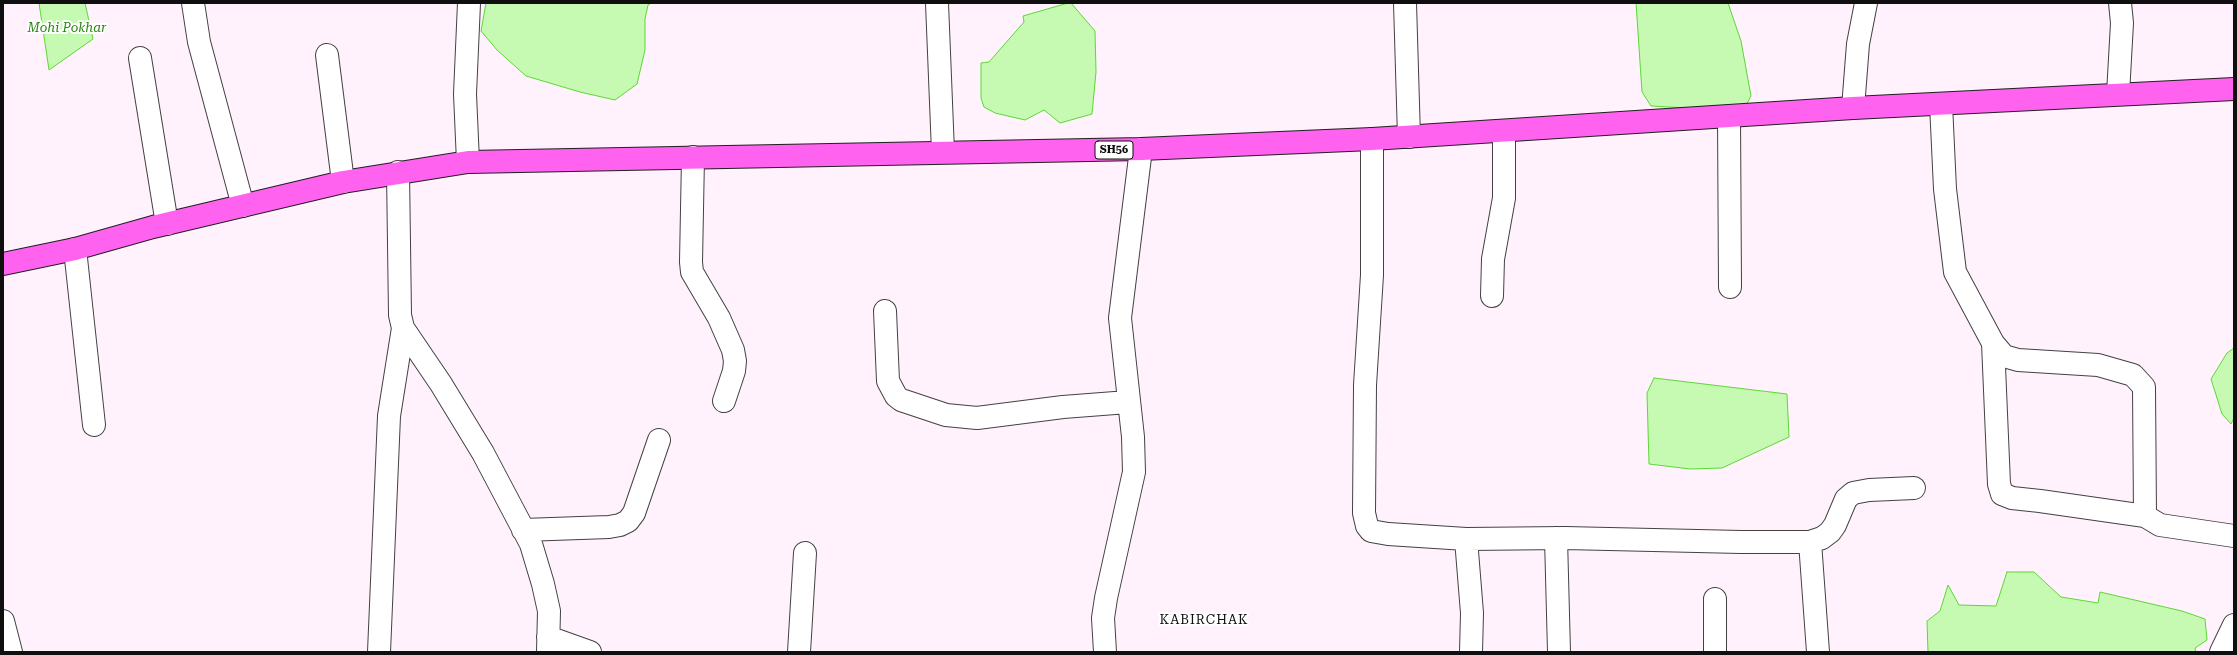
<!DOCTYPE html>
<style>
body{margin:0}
#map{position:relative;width:2237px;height:655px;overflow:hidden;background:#fff2fd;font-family:"Roboto Serif",serif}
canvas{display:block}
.frame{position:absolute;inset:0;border:4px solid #0f0f0f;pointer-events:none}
</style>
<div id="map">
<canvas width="2237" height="655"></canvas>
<div class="frame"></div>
</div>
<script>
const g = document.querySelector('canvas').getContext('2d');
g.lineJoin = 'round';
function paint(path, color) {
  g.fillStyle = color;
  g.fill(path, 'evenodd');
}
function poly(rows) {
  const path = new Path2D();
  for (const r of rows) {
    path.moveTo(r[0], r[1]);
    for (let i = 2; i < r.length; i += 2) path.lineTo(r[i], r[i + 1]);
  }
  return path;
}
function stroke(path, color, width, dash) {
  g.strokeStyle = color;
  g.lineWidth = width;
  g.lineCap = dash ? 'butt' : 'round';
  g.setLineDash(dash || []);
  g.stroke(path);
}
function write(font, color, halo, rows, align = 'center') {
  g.font = font + ' "Roboto Serif",serif';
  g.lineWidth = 4;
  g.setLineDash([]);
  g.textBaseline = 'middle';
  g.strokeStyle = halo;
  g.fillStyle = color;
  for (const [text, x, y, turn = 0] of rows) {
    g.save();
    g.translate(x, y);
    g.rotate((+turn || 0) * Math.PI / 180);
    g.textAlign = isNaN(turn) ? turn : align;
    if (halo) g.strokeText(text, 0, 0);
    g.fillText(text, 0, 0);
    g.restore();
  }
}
const water = poly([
 [39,3,85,3,93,39,49,70,39,3],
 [486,3,651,3,648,5,645,19,645,50,637,84,615,100,580,92,526,76,497,50,481,31,486,3],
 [1068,3,1071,3,1095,31,1096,72,1092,114,1060,123,1044,110,1025,120,995,113,984,107,981,98,981,63,989,62,1024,22,1023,16,1068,3],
 [1636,3,1728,3,1741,41,1751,96,1743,111,1651,106,1642,92,1636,3],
 [2234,348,2234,418,2231,424,2222,414,2211,379,2227,353,2234,348],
 [1654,378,1787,394,1789,437,1722,468,1690,469,1649,464,1647,393,1654,378],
 [2007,572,2034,572,2061,597,2098,603,2100,592,2182,611,2205,619,2207,640,2195,648,2196,652,1928,652,1927,621,1940,611,1948,585,1959,605,1996,606,2007,572]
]);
paint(water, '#c6fab2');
stroke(water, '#5cd734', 1);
const minor = poly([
 [193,3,199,42,243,206],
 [937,3,943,152],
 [1405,3,1409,137],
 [327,55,343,182],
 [140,58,167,224],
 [2118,94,2122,23,2120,3],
 [1941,104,1945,189,1955,272,1993,343,2004,356,2018,360,2098,365,2133,375,2144,387,2145,516,2160,525,2234,536],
 [1853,108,1858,44,1866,3],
 [1729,117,1730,287],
 [1372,139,1372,275,1365,385,1364,513,1367,526,1371,531,1388,534,1466,539,1565,538,1741,542,1810,542,1822,538,1830,532,1835,525,1846,499,1853,493,1869,490,1914,488],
 [693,157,691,262,692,272,719,318,733,350,735,361,734,371,724,401],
 [468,162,465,94,469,3],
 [398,172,400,315,403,328,441,384,483,453,531,544,543,584,549,611,548,652],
 [75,249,94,425],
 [1492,296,1493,259,1504,198,1504,132],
 [885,311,888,381,896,396,901,400,946,415,977,418,1063,407,1128,402],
 [1993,343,1999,484,2002,494,2012,498,2040,501,2145,516],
 [523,530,609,527,620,525,628,521,634,513,659,440],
 [1556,538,1559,652],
 [1466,539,1472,613,1471,652],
 [1810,542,1818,652],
 [3,621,11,652],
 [548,637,590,652],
 [379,652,389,416,403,328],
 [799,652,805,553],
 [1105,652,1103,618,1106,598,1134,472,1133,437,1120,318,1141,149],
 [1715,652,1715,599],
 [2221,652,2234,625]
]);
const major = poly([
 [3,264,75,249,153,227,343,182,468,162,1141,149,1372,139,1853,108,2234,89]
]);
stroke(minor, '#424242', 24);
stroke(major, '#202020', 24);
stroke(minor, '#fff', 22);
stroke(major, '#ff62ee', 22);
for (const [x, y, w] of [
 [1114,150,38]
]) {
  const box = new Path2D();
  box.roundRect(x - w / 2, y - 9, w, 18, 3);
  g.fillStyle = '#fff';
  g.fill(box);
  stroke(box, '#0f0f0f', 1);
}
write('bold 11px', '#0f0f0f', null, [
 ["SH56",1114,150]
]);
write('italic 13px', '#28850f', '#fff', [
 ["Mohi Pokhar",67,28]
]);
g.letterSpacing = '1px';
write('13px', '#0f0f0f', '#fff', [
 ["KABIRCHAK",1204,620]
]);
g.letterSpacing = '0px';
</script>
